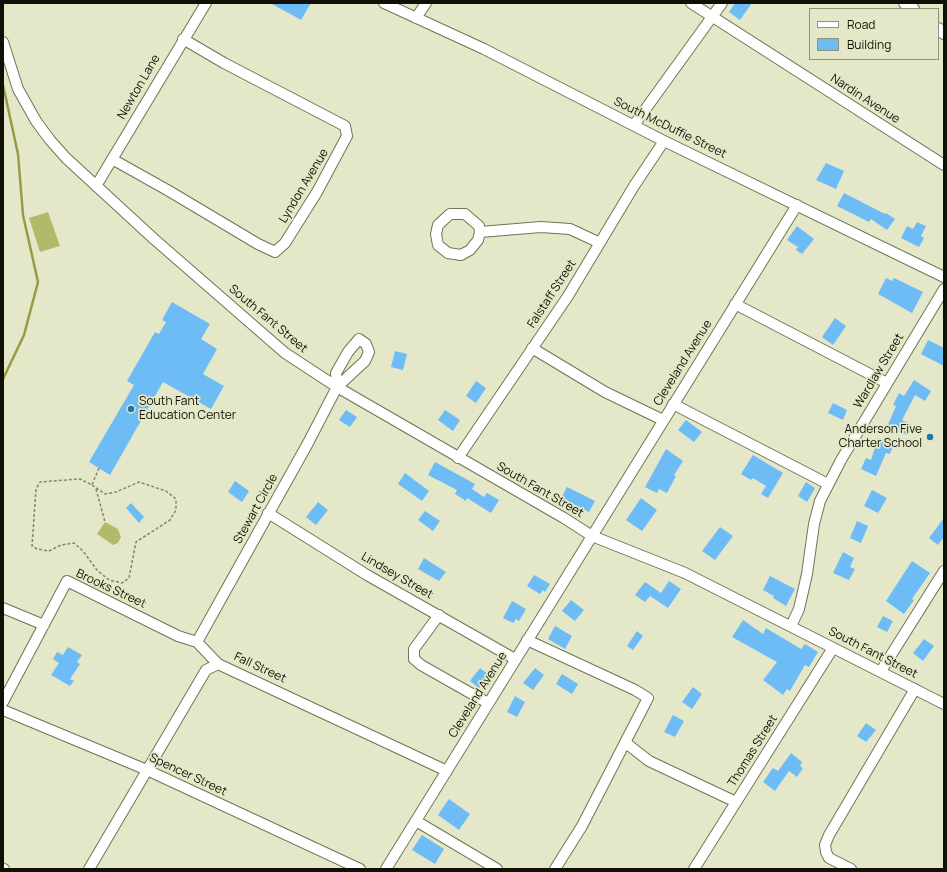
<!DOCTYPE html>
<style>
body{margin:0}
#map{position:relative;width:947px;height:872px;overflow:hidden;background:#e5e8c8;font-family:Manrope,sans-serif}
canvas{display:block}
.frame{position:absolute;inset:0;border:4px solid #101106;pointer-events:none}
.legend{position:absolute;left:809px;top:8px;width:130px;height:52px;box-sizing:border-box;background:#e5e8c8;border:1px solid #90927a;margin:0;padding:5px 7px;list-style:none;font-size:12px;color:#101106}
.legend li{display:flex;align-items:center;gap:8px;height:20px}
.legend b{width:20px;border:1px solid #90927a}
</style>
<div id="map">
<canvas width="947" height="872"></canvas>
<div class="frame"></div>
<ul class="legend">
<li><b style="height:5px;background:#fff"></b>Road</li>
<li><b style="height:11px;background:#6dbcf5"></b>Building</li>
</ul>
</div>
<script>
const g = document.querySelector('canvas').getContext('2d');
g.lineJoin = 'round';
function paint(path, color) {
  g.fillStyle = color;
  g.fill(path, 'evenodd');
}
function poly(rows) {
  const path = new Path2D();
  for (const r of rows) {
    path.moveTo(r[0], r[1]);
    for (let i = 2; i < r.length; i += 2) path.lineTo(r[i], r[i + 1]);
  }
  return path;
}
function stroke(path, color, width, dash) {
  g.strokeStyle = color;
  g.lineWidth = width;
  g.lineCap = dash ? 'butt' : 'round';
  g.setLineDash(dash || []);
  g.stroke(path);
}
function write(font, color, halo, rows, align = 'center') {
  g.font = font + ' Manrope,sans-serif';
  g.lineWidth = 3.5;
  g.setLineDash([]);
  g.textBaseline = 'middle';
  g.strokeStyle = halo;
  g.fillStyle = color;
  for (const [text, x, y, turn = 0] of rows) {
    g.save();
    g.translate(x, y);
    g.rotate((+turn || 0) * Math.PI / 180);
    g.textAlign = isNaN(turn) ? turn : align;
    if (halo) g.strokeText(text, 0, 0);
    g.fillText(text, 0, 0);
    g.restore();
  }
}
paint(poly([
 [48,212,60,246,40,252,29,218],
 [105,522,118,529,121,537,118,543,113,545,97,534]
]), '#b3b96b');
stroke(poly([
 [3,85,18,154,23,215,38,282,24,335,3,379]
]), '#979c44', 2.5);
paint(poly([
 [270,3,311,3,301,20],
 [735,3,752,3,740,20,729,12],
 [826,163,844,171,836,189,816,180],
 [844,193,885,214,886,213,895,219,887,230,871,219,869,222,837,206],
 [917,222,926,226,921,236,924,238,919,247,901,238,907,226,913,229],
 [797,226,814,239,802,254,796,250,798,247,787,240],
 [886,278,892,281,894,278,923,292,912,313,878,294],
 [172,302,210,324,201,339,217,349,203,374,224,386,211,409,163,382,110,475,89,462,134,385,127,381,155,332,159,334,166,322,162,320],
 [835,318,846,326,833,345,822,337],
 [928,340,944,348,944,366,921,354],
 [395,351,407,354,403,370,391,367],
 [914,380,931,391,925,401,915,395,902,420,912,425,907,435,887,427,896,406,893,405,899,393,904,396],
 [476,381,486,388,476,403,466,396],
 [833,403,847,410,843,420,828,413],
 [346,410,357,417,350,427,339,420],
 [445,410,460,420,453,431,438,420],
 [686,420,702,432,694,442,678,430],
 [878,438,894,443,890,454,886,453,876,476,861,469,866,458,871,460],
 [666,449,683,461,674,475,676,476,667,493,659,489,657,493,645,487],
 [753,455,783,473,768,498,761,494,766,486,753,478,751,480,741,474],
 [435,462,475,484,472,489,484,497,487,493,499,500,491,513,467,498,466,501,455,494,457,490,428,475],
 [405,473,429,491,422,501,398,484],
 [235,481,249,491,242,502,228,492],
 [806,482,815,488,807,502,798,496],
 [567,487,595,501,589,512,561,498],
 [872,490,887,498,878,513,864,506],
 [641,498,657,510,642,531,626,520],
 [318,502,328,510,316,525,306,517],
 [131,503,144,517,139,523,126,508],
 [425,511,440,521,433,531,418,520],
 [944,518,944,537,938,545,929,538],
 [857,521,868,526,861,543,850,538],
 [720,527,733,536,715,560,702,551],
 [843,552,854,558,850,567,855,569,849,580,833,573],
 [424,558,446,572,439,581,418,569],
 [912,561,930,573,912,599,914,600,904,614,886,601],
 [534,575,550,584,545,592,543,590,540,594,527,586],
 [770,576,795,589,786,606,773,598,774,596,763,590],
 [669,581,681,589,668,608,650,596,645,602,635,595,645,582,661,593],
 [571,600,584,610,575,621,562,611],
 [512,601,526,609,519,621,516,619,513,623,503,618],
 [883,616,893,621,887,632,877,627],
 [743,620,763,634,766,628,801,649,805,644,818,652,809,667,805,665,790,691,787,689,783,695,763,680,777,662,732,637],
 [555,626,572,636,565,649,548,639],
 [637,631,643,636,633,650,627,646],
 [924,639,934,646,923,661,913,653],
 [68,647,82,655,77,662,80,664,70,679,74,681,70,686,51,675,59,663,53,659,57,652,63,655],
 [480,668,489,675,479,688,470,681],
 [535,668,544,675,533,690,523,683],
 [562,674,578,684,572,694,556,684],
 [693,687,702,694,692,709,682,702],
 [515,696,525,702,517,717,507,712],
 [673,715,684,721,675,737,664,732],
 [866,723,876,730,866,742,857,736],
 [791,753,802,762,800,766,803,768,797,777,789,771,775,791,763,782,773,768,778,771],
 [449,799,470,814,459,830,438,815],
 [422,835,444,849,435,864,412,850]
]), '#6dbcf5');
const minor = poly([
 [384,3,484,49,664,141,944,277],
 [691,3,944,165],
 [416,18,426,3],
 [3,42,18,89,36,121,50,140,66,158,154,239,285,353,337,387,564,518,592,536,685,573,944,704],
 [634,125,722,3],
 [112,159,169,191,258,244,275,252,285,243,317,192,347,136,345,126,224,63,183,39],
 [96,186,206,3],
 [480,232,479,226,465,214,450,214,438,225,436,234,438,245,448,253,461,255,470,250,478,240,480,232,541,227,570,229,600,243],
 [735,304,887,383],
 [532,348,605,392,663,420],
 [673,404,828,484],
 [458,458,568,296,634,186,664,141],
 [268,513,367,575,515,659],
 [3,608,44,625],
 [439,615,414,649,414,659,421,665,488,703],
 [791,626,799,609,807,574,814,524,820,501,841,460,944,289],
 [527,640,635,690,648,698,582,826,555,869],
 [197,642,308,443,337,387,365,361,369,352,366,344,359,339,348,352,336,373,337,387],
 [881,671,944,571],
 [3,702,67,581,178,636,197,642,218,664],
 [3,710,147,770,360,869],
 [626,743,649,761,736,802],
 [416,821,497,869],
 [3,869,4,869],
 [89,869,206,670,218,664,447,771],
 [386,869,797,205],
 [694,869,833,648],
 [851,869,829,858,826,852,825,845,829,835,915,689]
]);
const major = poly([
 [905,3,913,9],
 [938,29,944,33]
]);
stroke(minor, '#707356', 12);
stroke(major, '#707356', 14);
stroke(poly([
 [92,485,105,494,116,492,139,482,166,491,176,499,176,510,170,520,136,542,129,578,122,583,109,580,97,570,83,551,74,543,61,545,49,551,37,549,32,546,36,489,40,482,80,479,92,485,99,468],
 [96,489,105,522]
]), '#82856e', 1.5, [3, 2]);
stroke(minor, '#fff', 10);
stroke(major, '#fff', 12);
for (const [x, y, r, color] of [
 [131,409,4,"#2574a6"],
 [930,437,4,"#2574a6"]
]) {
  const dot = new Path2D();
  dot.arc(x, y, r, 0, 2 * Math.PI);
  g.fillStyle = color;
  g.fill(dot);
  stroke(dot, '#e5e8c8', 1.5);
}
write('12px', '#101106', '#e5e8c8', [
 ["Newton Lane",139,87,-60],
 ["Nardin Avenue",865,99,33],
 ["South McDuffie Street",670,128,26],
 ["Lyndon Avenue",304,186,-59],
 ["Falstaff Street",552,294,-57],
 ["South Fant Street",268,319,40],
 ["Cleveland Avenue",683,363,-58],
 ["Wardlaw Street",879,371,-59],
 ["South Fant Street",540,490,30],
 ["Stewart Circle",256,509,-61],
 ["Lindsey Street",397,576,30],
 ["Brooks Street",111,589,25],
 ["South Fant Street",873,653,27],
 ["Fall Street",260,668,25],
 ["Cleveland Avenue",478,695,-58],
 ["Thomas Street",753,751,-58],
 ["Spencer Street",188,775,25]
]);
write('12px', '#101106', '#e5e8c8', [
 ["South Fant",139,402],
 ["Education Center",139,416],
 ["Anderson Five",922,430,"right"],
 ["Charter School",922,444,"right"]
], 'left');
</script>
